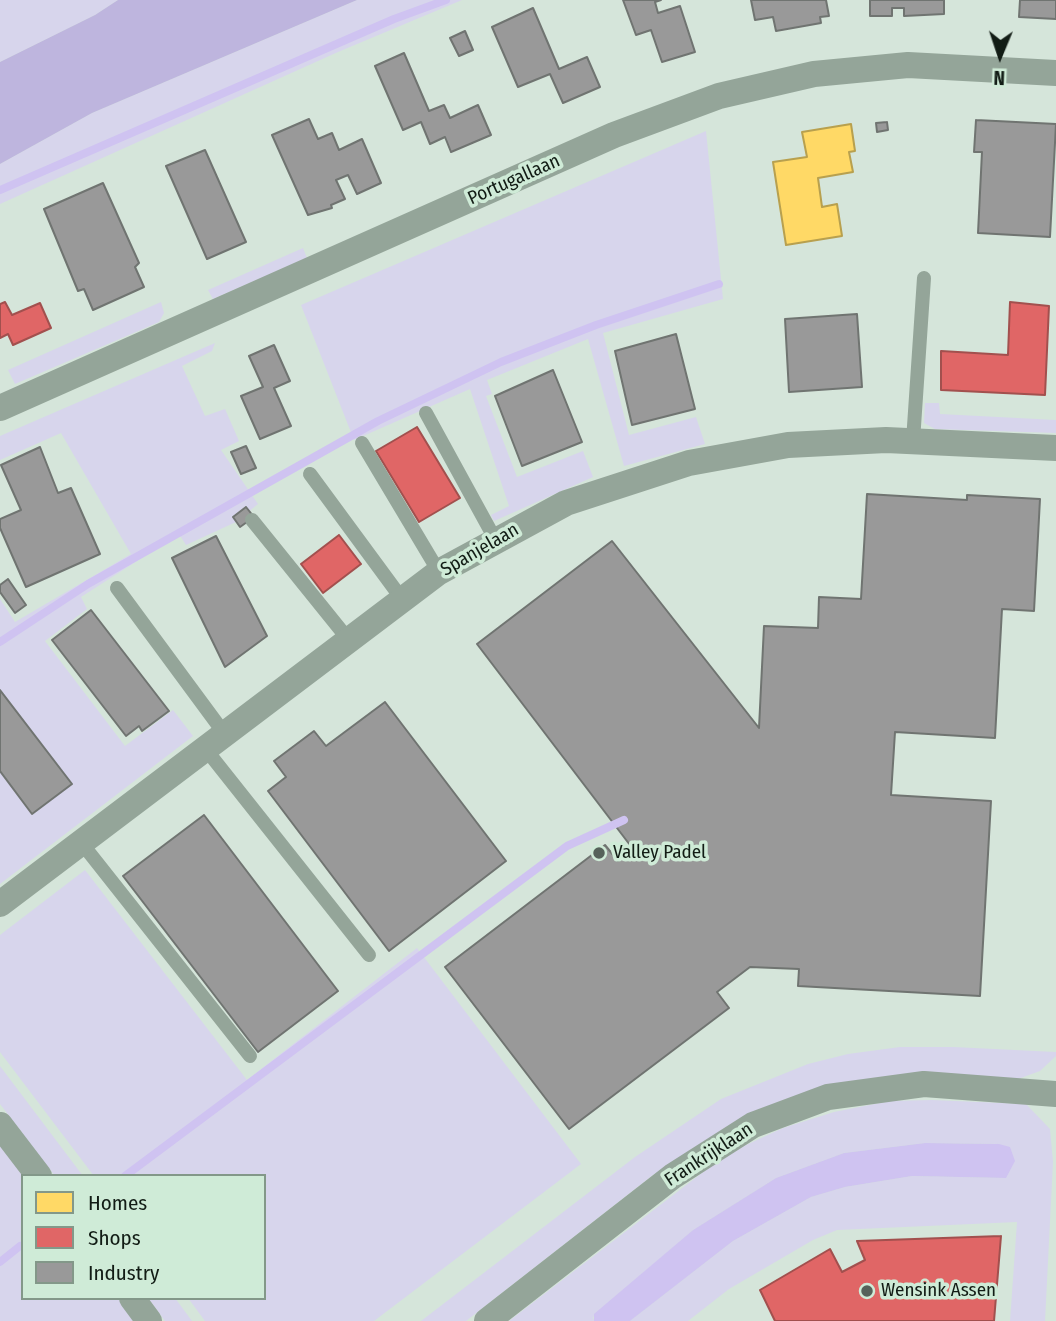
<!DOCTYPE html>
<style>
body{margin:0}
#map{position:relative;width:1056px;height:1321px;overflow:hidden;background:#d5e5da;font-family:"Fira Sans Condensed",sans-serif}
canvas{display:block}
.legend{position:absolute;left:21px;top:1174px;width:245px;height:126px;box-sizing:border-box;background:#cfebd7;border:2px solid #839889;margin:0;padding:9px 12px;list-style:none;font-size:21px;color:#121c15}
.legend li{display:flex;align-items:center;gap:14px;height:35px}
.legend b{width:35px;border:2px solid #839889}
.north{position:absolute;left:965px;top:21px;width:70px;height:70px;-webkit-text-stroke:5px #cfebd7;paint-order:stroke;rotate:182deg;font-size:19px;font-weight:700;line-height:28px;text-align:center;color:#121c15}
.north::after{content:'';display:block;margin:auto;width:24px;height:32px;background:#121c15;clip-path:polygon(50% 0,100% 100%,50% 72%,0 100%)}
</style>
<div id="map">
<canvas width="1056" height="1321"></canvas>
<ul class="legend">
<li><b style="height:19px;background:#ffd966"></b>Homes</li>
<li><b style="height:19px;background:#e06666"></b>Shops</li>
<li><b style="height:19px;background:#999"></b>Industry</li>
</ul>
<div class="north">N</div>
</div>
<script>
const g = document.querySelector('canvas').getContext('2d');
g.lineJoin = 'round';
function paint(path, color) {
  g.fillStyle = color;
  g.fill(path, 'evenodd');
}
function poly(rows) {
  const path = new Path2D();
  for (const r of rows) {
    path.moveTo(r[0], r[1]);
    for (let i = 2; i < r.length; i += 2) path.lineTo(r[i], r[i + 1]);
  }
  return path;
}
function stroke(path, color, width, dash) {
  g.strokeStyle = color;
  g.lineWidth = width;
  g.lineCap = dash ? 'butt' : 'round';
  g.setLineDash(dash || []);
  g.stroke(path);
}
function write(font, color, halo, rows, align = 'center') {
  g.font = font + ' "Fira Sans Condensed",sans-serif';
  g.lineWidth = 7;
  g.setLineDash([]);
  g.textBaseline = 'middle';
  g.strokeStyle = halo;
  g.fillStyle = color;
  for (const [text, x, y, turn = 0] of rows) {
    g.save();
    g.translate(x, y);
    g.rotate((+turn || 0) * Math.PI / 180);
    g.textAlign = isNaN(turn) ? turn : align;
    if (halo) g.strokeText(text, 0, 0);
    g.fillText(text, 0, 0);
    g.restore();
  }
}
paint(poly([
 [0,0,118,0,95,15,0,62],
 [357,0,462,0,338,52,0,204,0,164,92,113],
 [706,131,723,299,603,333,629,435,696,417,705,444,624,466,588,339,487,380,492,394,486,396,517,477,583,451,593,477,494,521,491,515,509,506,470,389,354,440,301,305],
 [303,248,307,258,213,299,208,290],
 [161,302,164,313,159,322,15,384,8,370],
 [215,343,212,351,182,366,205,416,225,409,239,441,221,450,258,504,236,522,186,545,179,534,81,597,87,609,45,641,125,746,173,710,193,736,0,884,0,599,15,622,131,554,61,433,0,460,0,436],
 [925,403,939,403,940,414,1056,420,1056,433,935,429,924,423],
 [85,870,247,1080,417,948,581,1164,374,1321,205,1321,188,1298,264,1298,264,1176,94,1176,0,1052,0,935],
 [900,1047,953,1047,1056,1052,1056,1056,1040,1071,1018,1079,744,1118,653,1175,466,1321,421,1321,635,1157,721,1099,808,1064,848,1054],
 [0,1066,83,1176,55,1176,0,1104],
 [932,1100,1026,1104,1050,1129,1053,1162,1045,1321,1010,1321,1017,1222,837,1230,813,1240,729,1289,688,1321,630,1321,733,1241,811,1197,845,1187,912,1176,1006,1178,999,1144,925,1143,844,1153,776,1178,693,1230,593,1317,594,1321,509,1321,711,1166,744,1146,783,1128,834,1112,890,1101],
 [0,1144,23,1176,23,1298,118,1298,135,1321,0,1321],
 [148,1298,175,1298,192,1321,165,1321]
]), '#d7d5ec');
paint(poly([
 [118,0,357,0,92,113,0,164,0,62,95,15]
]), '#beb5de');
paint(poly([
 [925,1143,999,1144,1010,1147,1015,1161,1006,1178,912,1176,845,1187,811,1197,733,1241,630,1321,594,1321,594,1314,693,1230,776,1178,844,1153]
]), '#cfc3f1');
const homes = poly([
 [851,124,855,151,849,152,853,172,818,178,822,207,837,204,842,236,786,245,773,162,807,157,802,132,851,124]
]);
paint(homes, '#ffd966');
stroke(homes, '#b8a04e', 2);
const shops = poly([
 [5,302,12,315,40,303,51,328,13,345,8,334,0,338,0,304,5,302],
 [1010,302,1049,306,1045,395,941,390,941,351,1008,355,1010,302],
 [417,427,460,498,419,522,376,451,417,427],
 [339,535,361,564,323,593,301,564,339,535],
 [1001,1236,994,1321,775,1321,760,1290,830,1249,842,1272,865,1260,857,1241,1001,1236]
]);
paint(shops, '#e06666');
stroke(shops, '#a2504e', 2);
const industry = poly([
 [623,0,661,0,655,2,658,13,680,6,695,52,662,62,651,30,636,35,623,0],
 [751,0,826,0,829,16,820,17,821,23,776,31,773,17,755,20,751,0],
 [870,0,944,0,944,14,904,16,904,8,892,8,892,16,870,16,870,0],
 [1056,0,1056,19,1019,17,1020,0,1056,0],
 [533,8,559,69,587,57,600,87,563,103,550,74,518,87,492,27,533,8],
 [465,31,473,50,459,56,450,38,465,31],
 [404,53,429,111,444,105,450,118,478,105,491,135,451,152,445,137,430,144,421,122,403,130,375,66,404,53],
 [309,119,318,139,332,133,339,150,362,139,381,183,357,194,348,175,336,180,345,199,331,205,332,208,308,215,272,135,309,119],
 [976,120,1056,124,1050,237,978,233,982,152,974,152,976,120],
 [887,122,888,130,877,132,876,123,887,122],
 [205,150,246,242,207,259,166,166,205,150],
 [103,183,139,263,135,267,144,287,93,310,84,289,78,291,44,209,103,183],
 [857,314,862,387,789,392,785,319,857,314],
 [676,334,695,409,632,425,615,351,676,334],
 [274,345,290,381,274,388,291,426,260,439,241,396,263,387,249,356,274,345],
 [553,370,582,442,522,466,495,396,553,370],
 [246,446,256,468,241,474,231,452,246,446],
 [40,447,58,493,71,488,100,554,26,587,0,528,0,519,21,510,1,465,40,447],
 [867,494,967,500,967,495,1040,499,1034,611,1002,609,995,738,895,732,891,795,991,801,980,996,798,986,799,969,750,967,717,992,729,1008,569,1129,445,967,605,845,618,861,633,849,477,644,612,541,759,728,764,626,818,628,819,597,861,599,867,494],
 [246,507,254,517,240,527,233,517,246,507],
 [216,536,267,636,225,667,172,558,216,536],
 [8,579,26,605,15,613,0,592,0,585,8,579],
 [91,610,169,711,142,731,139,726,126,736,52,640,91,610],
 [0,690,72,784,32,814,0,771,0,690],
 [385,702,506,861,389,951,268,791,286,777,274,761,314,731,326,746,385,702],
 [204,815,338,991,258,1052,123,876,204,815]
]);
paint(industry, '#999');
stroke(industry, '#707471', 2);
stroke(poly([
 [0,190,394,19,446,0],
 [0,642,88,584,378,421,501,362,596,325,719,284],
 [125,1176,567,846,624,820],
 [0,1262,20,1246]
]), '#cfc3f1', 8);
stroke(poly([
 [426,413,495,539],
 [913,441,924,278],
 [362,443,439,572],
 [310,474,402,599],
 [252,520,348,639],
 [117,588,224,733],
 [204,747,369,955],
 [80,841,250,1056]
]), '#94a599', 14);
stroke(poly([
 [0,408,614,135,719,96,814,74,908,65,1056,73],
 [0,904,439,572,566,503,689,463,788,445,886,440,1056,448],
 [0,1125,39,1176],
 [132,1298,149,1321],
 [487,1321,673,1176,753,1125,828,1097,924,1084,1056,1094]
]), '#94a599', 26);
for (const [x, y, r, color] of [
 [599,853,7,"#56625a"],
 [867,1291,7,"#56625a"]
]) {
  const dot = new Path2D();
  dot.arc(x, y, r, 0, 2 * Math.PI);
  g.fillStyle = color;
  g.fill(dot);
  stroke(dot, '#cfebd7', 2.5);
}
write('19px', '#121c15', '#cfebd7', [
 ["Portugallaan",514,180,-24],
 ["Spanjelaan",480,550,-30],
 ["Frankrijklaan",709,1155,-33]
]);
write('19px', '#121c15', '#cfebd7', [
 ["Valley Padel",613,853],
 ["Wensink Assen",881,1291]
], 'left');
</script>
